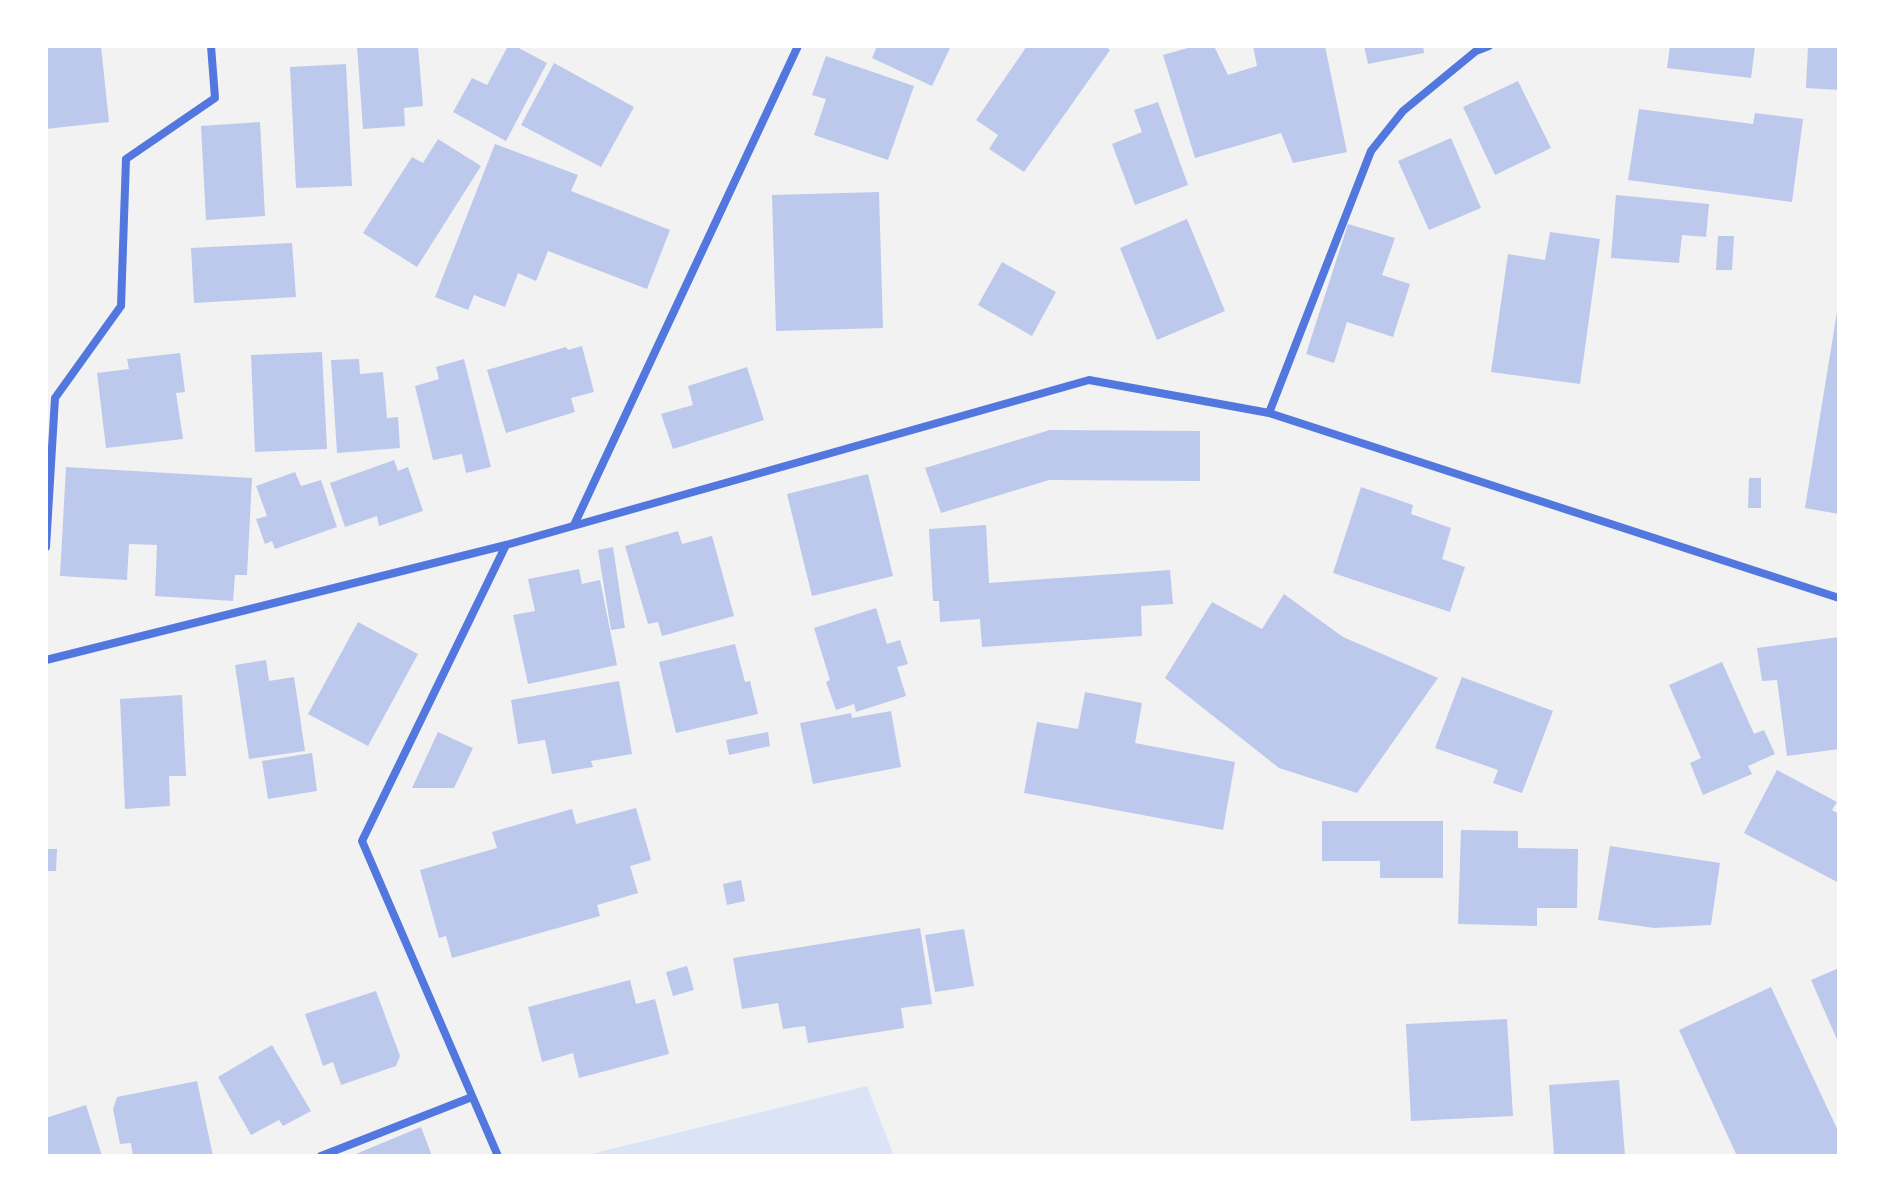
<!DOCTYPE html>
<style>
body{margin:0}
#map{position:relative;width:1885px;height:1202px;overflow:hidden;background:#f2f2f2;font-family:Merriweather,serif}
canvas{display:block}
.frame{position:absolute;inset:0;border:48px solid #fff;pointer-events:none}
</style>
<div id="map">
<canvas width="1885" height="1202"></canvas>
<div class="frame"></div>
</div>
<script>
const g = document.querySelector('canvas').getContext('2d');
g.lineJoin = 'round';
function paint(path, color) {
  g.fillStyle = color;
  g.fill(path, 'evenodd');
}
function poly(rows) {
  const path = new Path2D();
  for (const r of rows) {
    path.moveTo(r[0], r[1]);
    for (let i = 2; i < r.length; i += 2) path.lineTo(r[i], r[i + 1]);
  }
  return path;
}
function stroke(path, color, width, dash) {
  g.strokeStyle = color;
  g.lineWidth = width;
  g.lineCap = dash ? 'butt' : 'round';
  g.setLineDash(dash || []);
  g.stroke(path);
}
paint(poly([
 [867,1086,894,1156,583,1156]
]), '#dbe4f7');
paint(poly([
 [46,46,101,46,109,122,46,129],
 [357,46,418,46,423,106,404,108,405,126,363,129],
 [508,46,515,46,547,63,506,141,453,112,472,78,487,85],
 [877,46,951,46,932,86,872,58],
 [1027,46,1105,46,1110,50,1024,172,989,149,998,135,976,120],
 [1195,46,1214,46,1228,75,1257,66,1253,46,1325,46,1347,152,1293,163,1281,133,1195,158,1163,55],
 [1364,46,1423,46,1424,53,1368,64],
 [1670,46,1755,46,1751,78,1667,68],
 [1808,46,1839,46,1839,90,1806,88],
 [826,56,914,86,888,160,814,135,826,99,812,95],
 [554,63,634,107,601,167,521,125],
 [346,64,352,186,296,188,290,67],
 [1518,81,1551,148,1495,175,1463,107],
 [1158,102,1188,185,1135,205,1112,144,1142,132,1134,110],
 [1639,109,1753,124,1755,113,1803,119,1792,202,1628,180],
 [260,122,265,216,206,220,201,126],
 [1451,138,1481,208,1429,230,1398,161],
 [438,139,481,166,417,267,363,233,412,157,423,163],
 [495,144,578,175,571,191,670,230,647,289,548,251,536,281,518,273,505,307,474,295,468,310,435,297],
 [879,192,883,328,776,331,772,195],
 [1616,195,1709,204,1706,237,1682,235,1679,263,1611,258],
 [1187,219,1225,311,1157,340,1120,248],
 [1348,224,1395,238,1382,275,1410,284,1393,337,1347,322,1334,363,1306,354],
 [1550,232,1600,239,1580,384,1491,372,1508,254,1545,260],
 [1718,236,1734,236,1732,270,1716,270],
 [292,243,296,297,194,303,191,248],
 [1002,262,1056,292,1032,336,978,305],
 [1837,312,1839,312,1839,514,1805,508],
 [582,346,594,392,571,398,575,412,506,433,487,370,566,347,568,350],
 [322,352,327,449,255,452,251,355],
 [180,353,185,392,176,393,183,439,106,448,97,373,129,369,127,359],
 [359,359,360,374,383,372,387,418,398,417,400,448,337,453,331,360],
 [464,359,491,467,466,473,462,454,433,460,415,386,439,379,436,367],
 [747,367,764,420,673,449,661,414,693,405,688,386],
 [1050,430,1200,431,1200,481,1049,480,941,513,925,468],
 [394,460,398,471,408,467,423,511,379,526,377,516,345,527,330,483],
 [66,467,252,478,247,575,235,575,233,601,155,596,157,545,129,544,127,580,60,576],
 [295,472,301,486,321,480,337,527,275,549,272,541,265,544,256,519,267,516,256,486],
 [868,474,893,576,812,596,787,494],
 [1749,478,1761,478,1761,508,1748,508],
 [1361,487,1413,505,1411,514,1451,528,1442,559,1465,567,1450,612,1333,573],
 [986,525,989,583,1170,570,1173,604,1141,606,1142,636,982,647,980,619,940,622,939,601,933,601,929,529],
 [678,531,682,544,712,536,734,616,662,636,658,622,648,624,625,546],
 [613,547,625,628,611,630,598,550],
 [579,569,582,584,600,580,617,665,528,684,513,615,535,611,528,579],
 [1284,594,1343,637,1438,678,1357,793,1279,768,1165,678,1212,602,1262,629],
 [876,608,887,644,900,640,908,664,897,667,906,696,856,712,854,704,836,710,826,682,830,680,814,628],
 [358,622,418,654,368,746,308,714],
 [1839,637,1839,749,1787,756,1777,680,1762,681,1757,648],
 [735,644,745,682,750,681,758,714,676,733,659,662],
 [266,660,269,681,294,677,305,751,249,759,235,665],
 [1722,662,1754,734,1764,730,1775,754,1748,766,1752,774,1703,795,1690,763,1701,758,1669,685],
 [1462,677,1553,711,1522,793,1493,783,1498,770,1435,748],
 [619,681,632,754,591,761,593,767,552,774,545,740,518,744,511,700],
 [1085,692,1142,703,1135,743,1235,762,1223,830,1024,793,1037,722,1078,729],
 [182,695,186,776,169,776,170,806,125,809,120,699],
 [891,711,901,767,813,784,800,723,851,713,852,718],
 [438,732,473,748,454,788,412,788],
 [768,732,770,746,729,755,726,740],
 [312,753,317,791,268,799,262,761],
 [1777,770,1837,802,1832,810,1839,814,1839,883,1744,833],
 [636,808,651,860,630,866,638,893,597,905,600,916,452,958,446,936,439,938,420,870,497,848,492,832,572,809,576,824],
 [1322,821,1443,821,1443,878,1380,878,1380,861,1322,861],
 [1461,830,1518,831,1518,848,1578,849,1577,908,1537,908,1537,926,1458,924],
 [1610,846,1720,863,1711,925,1654,928,1598,920],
 [46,849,57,849,56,871,46,871],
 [741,880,745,901,727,905,723,884],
 [920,928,932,1004,901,1008,904,1028,808,1043,805,1026,783,1029,778,1003,742,1009,733,958],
 [964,929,974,986,935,992,925,935],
 [687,966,694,990,673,996,666,972],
 [1839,968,1839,1044,1811,980],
 [630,980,636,1004,655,999,669,1054,579,1078,573,1053,542,1062,528,1007],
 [1771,987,1839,1133,1839,1156,1737,1156,1679,1030],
 [376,991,400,1056,396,1066,341,1085,333,1062,323,1066,305,1014],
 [1507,1019,1513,1116,1411,1121,1406,1024],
 [272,1045,311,1111,283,1126,279,1120,251,1135,218,1077],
 [1619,1080,1625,1156,1554,1156,1549,1085],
 [197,1081,213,1156,133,1156,131,1143,120,1144,113,1109,117,1097],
 [86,1105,102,1156,46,1156,46,1118],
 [421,1127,432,1156,351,1156]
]), '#bdc9ec');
stroke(poly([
 [1269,413,1371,151,1403,111,1476,51,1489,46],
 [574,525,798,46],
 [46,547,55,398,121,306,126,159,215,98,211,46],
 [46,660,506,545,1089,380,1269,413,1839,598],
 [321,1156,472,1097],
 [498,1156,362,841,506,545]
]), '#5277de', 8);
</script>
